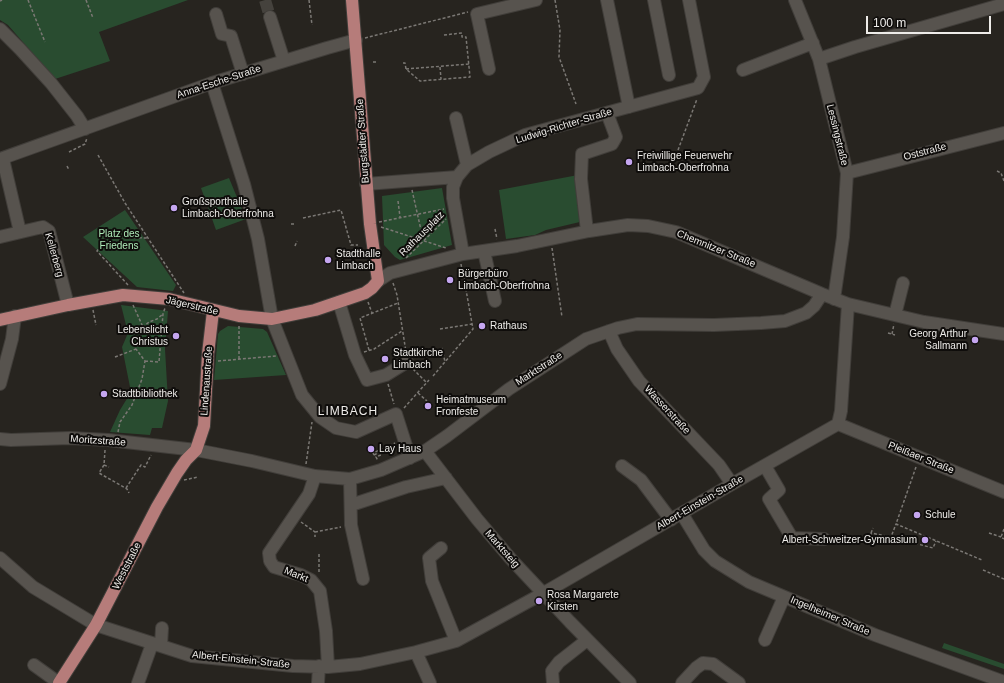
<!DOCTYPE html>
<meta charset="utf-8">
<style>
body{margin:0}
#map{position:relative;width:1004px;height:683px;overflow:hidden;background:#27241f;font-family:Arial,sans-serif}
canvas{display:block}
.scale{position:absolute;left:866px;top:16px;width:125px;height:18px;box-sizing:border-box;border:2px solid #eeece9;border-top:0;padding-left:5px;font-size:12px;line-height:14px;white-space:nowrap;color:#eeece9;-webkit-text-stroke:3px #0f0d0b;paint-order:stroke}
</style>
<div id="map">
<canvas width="1004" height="683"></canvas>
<div class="scale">100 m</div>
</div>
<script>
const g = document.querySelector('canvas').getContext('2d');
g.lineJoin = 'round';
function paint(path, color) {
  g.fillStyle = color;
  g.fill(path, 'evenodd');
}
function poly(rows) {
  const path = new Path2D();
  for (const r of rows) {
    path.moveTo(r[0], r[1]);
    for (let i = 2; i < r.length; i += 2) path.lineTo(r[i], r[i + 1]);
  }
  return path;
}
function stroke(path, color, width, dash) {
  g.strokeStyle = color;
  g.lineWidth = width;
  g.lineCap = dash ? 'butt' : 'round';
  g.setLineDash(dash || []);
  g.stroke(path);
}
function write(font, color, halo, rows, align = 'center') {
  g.font = font + ' Arial,sans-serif';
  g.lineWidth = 4;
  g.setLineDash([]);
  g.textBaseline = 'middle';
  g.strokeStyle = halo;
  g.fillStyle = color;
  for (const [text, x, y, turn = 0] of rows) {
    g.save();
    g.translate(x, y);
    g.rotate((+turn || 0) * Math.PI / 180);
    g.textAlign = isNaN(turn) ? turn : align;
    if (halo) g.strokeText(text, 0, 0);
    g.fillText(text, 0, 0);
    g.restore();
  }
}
paint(poly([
 [0,0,188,0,99,32,110,61,55,79,8,25,0,20],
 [578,175,584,221,546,230,535,235,506,239,499,190],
 [229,178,246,219,216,230,201,188],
 [442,188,452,245,400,260,395,257,384,245,382,196],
 [125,210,176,285,173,291,137,287,83,237],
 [121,305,168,311,165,349,168,401,162,428,152,428,150,435,110,432,120,410,131,392,122,347,128,333],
 [228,326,263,329,267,332,286,375,214,380,218,334,220,331],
 [944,643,1004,664,1004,669,942,648]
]), '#294c30');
stroke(poly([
 [265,0,270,17]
]), '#45423d', 12, [12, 6]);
const minor = poly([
 [607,0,629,107],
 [654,0,669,75],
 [795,0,819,59,847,173,843,237,834,299],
 [216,14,222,34,231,36,243,74],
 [270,17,284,61],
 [0,29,20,49,51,83,77,116,85,129],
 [819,59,855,47,1004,4],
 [489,69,477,14,536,0],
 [743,70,813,43],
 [212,83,244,184,258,239,272,319,302,395,320,417,336,428,356,432,396,414,410,458],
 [456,118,467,165],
 [0,159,212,83,327,48,356,40],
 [3,159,20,232],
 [847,173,1004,133],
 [366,184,457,177],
 [587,231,581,179,582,154,612,144,616,137,607,113],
 [0,237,38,228,43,227,49,231,68,305],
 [484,251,495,301],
 [463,254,453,198,453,187,457,177,467,165,489,152,525,135,698,88,704,77,689,0],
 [378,281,390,273,463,254,517,246,589,231,628,225,648,226,676,232,822,294,848,304,924,322,1004,334],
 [339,302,355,355,367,380,386,375,407,362],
 [895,315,903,283],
 [609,331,617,349,639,381,719,465,732,484],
 [0,384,12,339,15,316],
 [838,424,1004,492],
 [0,439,11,440,70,438,108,440,196,450,252,461,315,476,350,479,381,470,425,451,447,436,509,389,586,339,618,328,637,324,714,325,761,323,785,321,806,313,814,306,822,294],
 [425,451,477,519,510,558,570,622,630,683],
 [622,466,641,480,671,520],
 [765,466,779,490,769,499,792,538,824,539],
 [315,476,309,494,269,553,270,561,274,567,301,575,311,580,320,591,326,631,328,667],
 [350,479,351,525,363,579],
 [351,505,406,487,446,478],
 [682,514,704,550,715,561,749,582,875,635,1004,682],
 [441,548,429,558,432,581,456,641],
 [0,558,33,587,96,625,192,656,293,666,328,667,360,664,416,652,456,641,542,594,732,484,838,424,841,411,848,304],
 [765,640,784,597],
 [161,646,162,628],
 [416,652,430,683],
 [34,665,59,683],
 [138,683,152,644],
 [318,683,319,666],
 [553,683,552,671,559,662,587,640],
 [682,683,696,668,703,663,713,664,739,683]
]);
const major = poly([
 [0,320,68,305,123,295,169,299,239,316,272,319,315,310,365,293,372,288,378,281,370,224,352,0],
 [59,683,96,625,157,507,177,473,186,460,196,450,204,426,208,354,213,311]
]);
stroke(minor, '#413e3a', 14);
stroke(major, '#413e3a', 14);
stroke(poly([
 [28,0,45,42],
 [86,0,93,18],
 [309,0,312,25],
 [555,0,560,30,559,57,576,104],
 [0,1,2,0],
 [365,38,468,12],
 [373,62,376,62],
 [403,63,405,63,406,69,420,81,470,77,466,37,462,37,462,33,444,35],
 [440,67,441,79],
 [406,69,469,64],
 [678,150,697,99],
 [69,152,85,144,87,138],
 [98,155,125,203,184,293],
 [67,166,69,170],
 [997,171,1001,173,1004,181],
 [412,190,423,239],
 [398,201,400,217],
 [303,218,341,210,351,245,358,245],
 [379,222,444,209],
 [291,224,294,224],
 [381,227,446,248],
 [495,229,497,239],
 [295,246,297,241],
 [552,248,562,317],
 [353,258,364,257],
 [406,258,446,219],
 [461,264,462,270],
 [393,283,397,295,406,352],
 [128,285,97,251,107,237,148,238],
 [368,302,372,313],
 [133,305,143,327],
 [93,310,96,325],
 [440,329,472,324],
 [888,333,895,335],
 [892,334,894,324],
 [442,348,445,362],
 [369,350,360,318,398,303],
 [364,352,374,349,402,331],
 [115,357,136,349,143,327,149,322,157,319,163,314],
 [239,359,239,325],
 [145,361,159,362,163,314,165,308],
 [218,361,276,356],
 [413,369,427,383],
 [433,376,473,329,463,273],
 [388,384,394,404],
 [418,393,427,401],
 [404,408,429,380],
 [118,432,120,422,132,405,142,379,145,361,136,349],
 [105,450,104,465,99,473,127,489,129,493],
 [374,455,373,453,395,443],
 [374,455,380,452,381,455,376,457,378,461],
 [306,464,312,422],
 [104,465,109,467],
 [916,467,896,524,982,560],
 [184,480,198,477],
 [126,488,141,465,145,467,151,455],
 [301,522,315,532,315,537],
 [1004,529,1001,537,1004,539],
 [315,532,341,527],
 [871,533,873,528],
 [989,533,1001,537],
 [871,535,871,533,891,537,896,524],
 [891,537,933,548,936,541],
 [319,554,319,573],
 [983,570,1004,579]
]), '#7b7874', 1.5, [3, 2]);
stroke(minor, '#57534e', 12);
stroke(major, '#b67c7a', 12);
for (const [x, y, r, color] of [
 [629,162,4,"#c5a6f0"],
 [174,208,4,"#c5a6f0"],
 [328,260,4,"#c5a6f0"],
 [450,280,4,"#c5a6f0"],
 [482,326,4,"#c5a6f0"],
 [176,336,4,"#c5a6f0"],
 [975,340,4,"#c5a6f0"],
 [385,359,4,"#c5a6f0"],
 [104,394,4,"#c5a6f0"],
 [428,406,4,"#c5a6f0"],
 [371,449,4,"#c5a6f0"],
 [917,515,4,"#c5a6f0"],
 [925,540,4,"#c5a6f0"],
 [539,601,4,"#c5a6f0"]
]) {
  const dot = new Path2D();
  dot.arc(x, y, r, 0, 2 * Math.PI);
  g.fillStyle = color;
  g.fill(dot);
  stroke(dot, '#0f0d0b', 1.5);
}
write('10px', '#eeece9', '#0f0d0b', [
 ["Anna-Esche-Straße",219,82,-18],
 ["Ludwig-Richter-Straße",564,126,-17],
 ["Lessingstraße",837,135,76],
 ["Burgstädter Straße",363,141,-94],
 ["Oststraße",925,152,-15],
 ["Rathausplatz",422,234,-45],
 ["Chemnitzer Straße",716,249,22],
 ["Kellerberg",54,255,74],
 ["Jägerstraße",192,306,13],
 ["Marktstraße",539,369,-33],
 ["Lindenaustraße",207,381,-86],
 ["Wasserstraße",667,410,47],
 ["Moritzstraße",98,441,4],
 ["Pleißaer Straße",921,458,22],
 ["Albert-Einstein-Straße",700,503,-30],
 ["Marktsteig",502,549,49],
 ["Weststraße",127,566,-63],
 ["Markt",296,575,22],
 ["Ingelheimer Straße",830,616,23],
 ["Albert-Einstein-Straße",241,660,6]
]);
write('10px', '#eeece9', '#0f0d0b', [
 ["Freiwillige Feuerwehr",637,156],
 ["Limbach-Oberfrohna",637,168],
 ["Großsporthalle",182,202],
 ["Limbach-Oberfrohna",182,214],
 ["Stadthalle",336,254],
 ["Limbach",336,266],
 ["Bürgerbüro",458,274],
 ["Limbach-Oberfrohna",458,286],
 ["Rathaus",490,326],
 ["Lebenslicht",168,330,"right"],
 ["Christus",168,342,"right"],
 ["Georg Arthur",967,334,"right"],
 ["Sallmann",967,346,"right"],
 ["Stadtkirche",393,353],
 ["Limbach",393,365],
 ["Stadtbibliothek",112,394],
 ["Heimatmuseum",436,400],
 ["Fronfeste",436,412],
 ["Lay Haus",379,449],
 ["Schule",925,515],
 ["Albert-Schweitzer-Gymnasium",917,540,"right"],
 ["Rosa Margarete",547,595],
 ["Kirsten",547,607]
], 'left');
write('10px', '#adeab7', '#0f0d0b', [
 ["Platz des",119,234],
 ["Friedens",119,246]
]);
g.letterSpacing = '1px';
write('12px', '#eeece9', '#0f0d0b', [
 ["LIMBACH",348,412]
]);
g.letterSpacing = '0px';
</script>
